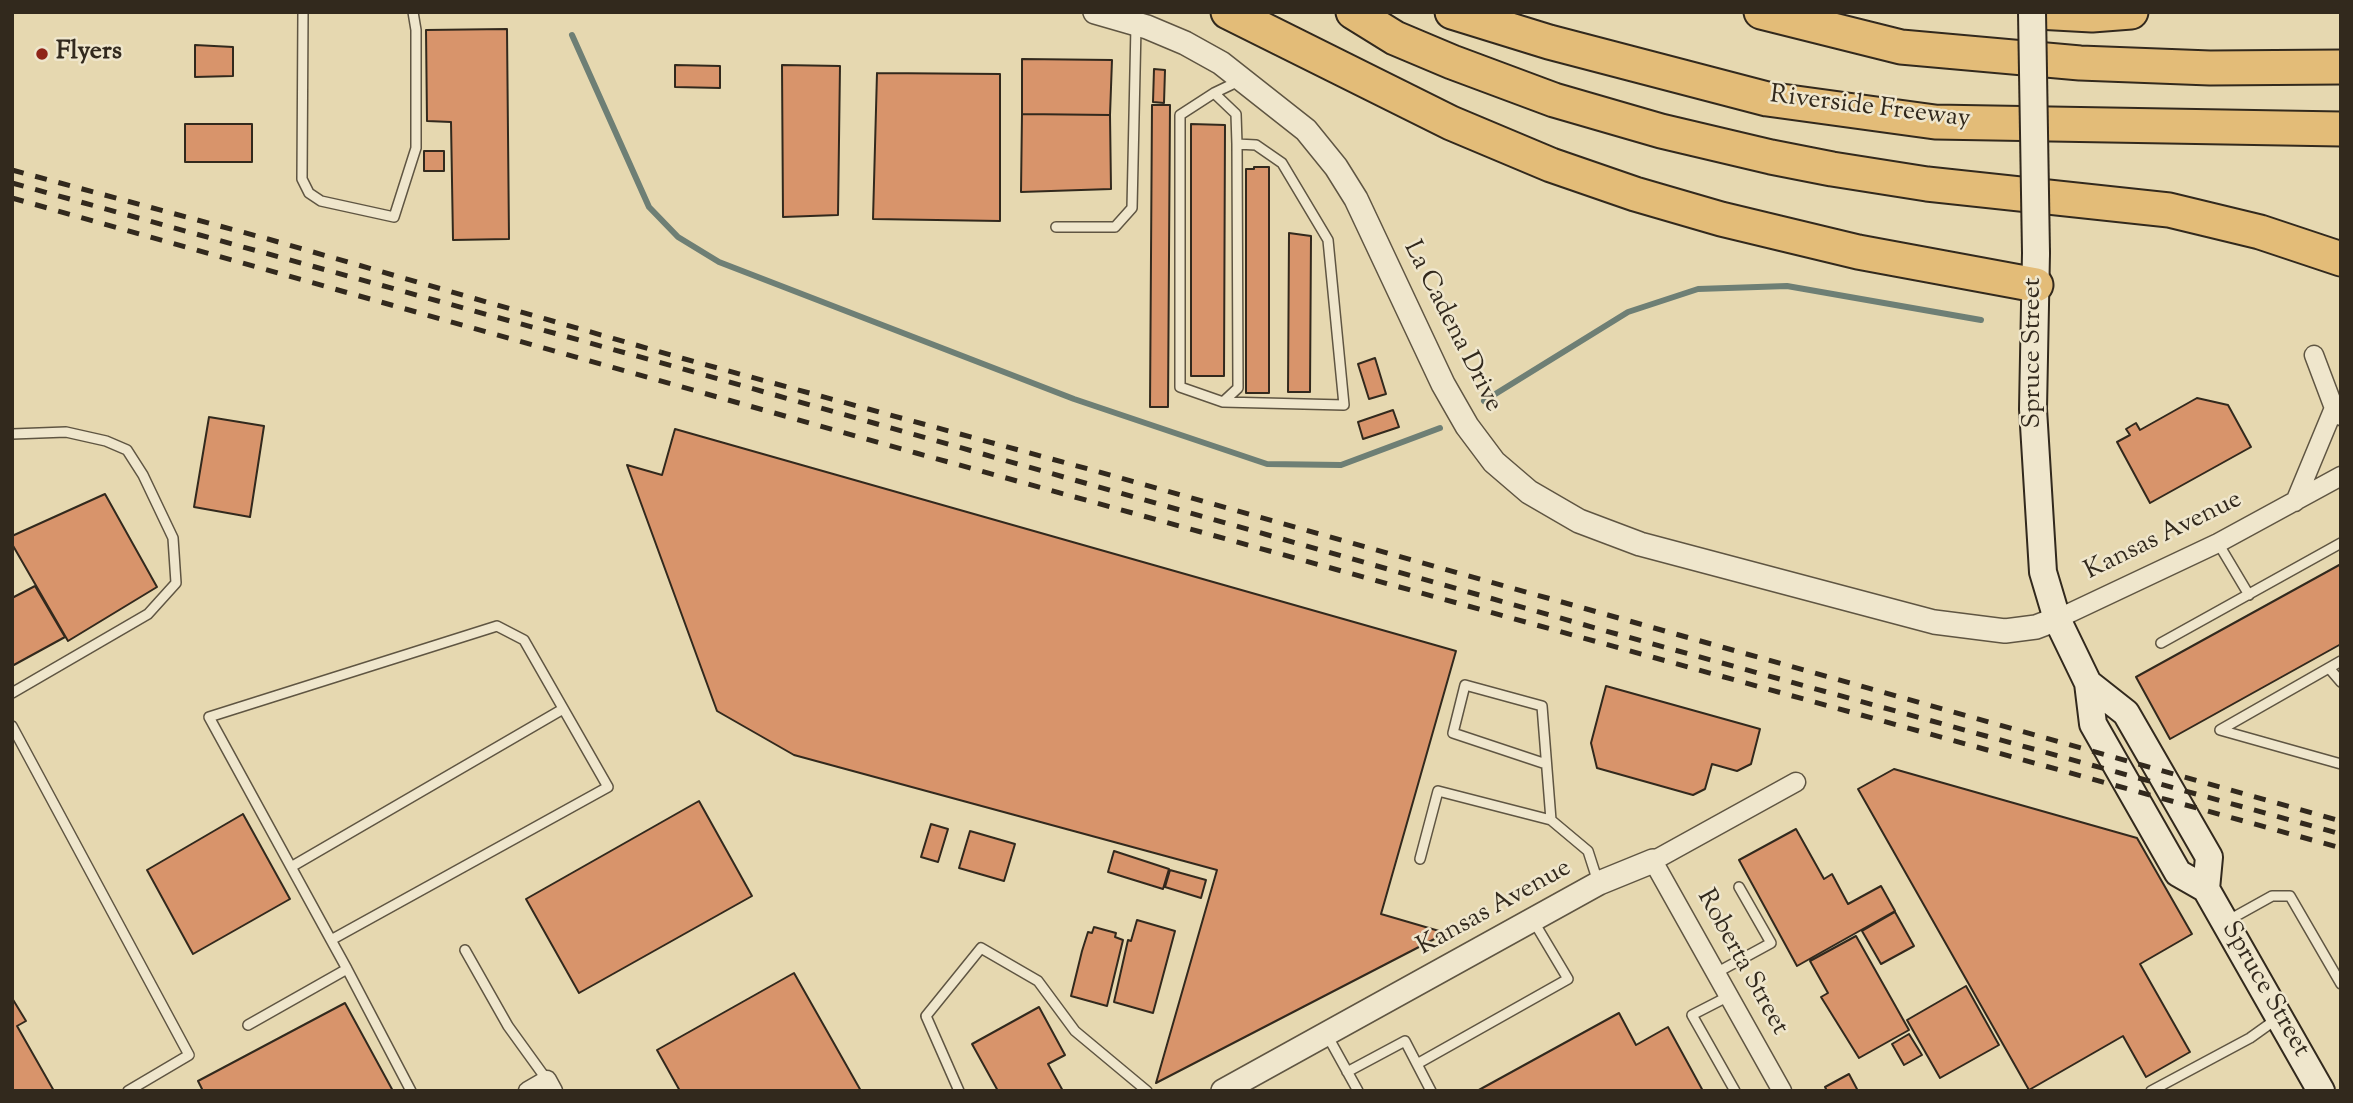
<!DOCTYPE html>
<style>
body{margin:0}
#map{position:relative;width:2353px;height:1103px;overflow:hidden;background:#e6d8b0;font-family:"Sorts Mill Goudy",serif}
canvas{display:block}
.frame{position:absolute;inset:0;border:14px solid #32291d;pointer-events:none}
</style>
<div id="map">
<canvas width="2353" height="1103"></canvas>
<div class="frame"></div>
</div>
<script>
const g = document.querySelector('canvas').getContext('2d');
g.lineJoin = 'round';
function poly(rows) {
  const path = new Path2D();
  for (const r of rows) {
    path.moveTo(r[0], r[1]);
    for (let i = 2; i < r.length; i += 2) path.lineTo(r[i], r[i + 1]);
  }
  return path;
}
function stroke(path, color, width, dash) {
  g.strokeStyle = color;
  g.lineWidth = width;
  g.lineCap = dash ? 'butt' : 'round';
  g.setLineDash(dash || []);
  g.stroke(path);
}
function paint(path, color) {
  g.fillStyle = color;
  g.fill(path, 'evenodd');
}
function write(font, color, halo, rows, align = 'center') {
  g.font = font + ' "Sorts Mill Goudy",serif';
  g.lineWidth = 5;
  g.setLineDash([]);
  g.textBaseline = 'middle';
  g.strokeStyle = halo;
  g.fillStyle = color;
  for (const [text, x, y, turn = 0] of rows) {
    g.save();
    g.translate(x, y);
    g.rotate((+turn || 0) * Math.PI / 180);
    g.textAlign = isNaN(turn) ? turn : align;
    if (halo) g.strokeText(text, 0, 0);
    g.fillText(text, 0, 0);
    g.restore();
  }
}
stroke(poly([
 [572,35,649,207,678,237,719,262,1074,399,1267,464,1341,465,1440,428],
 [1484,401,1628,312,1698,289,1787,286,1981,320]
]), '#6e7f75', 6);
const building = poly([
 [507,29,509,239,453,240,451,122,427,121,426,30,507,29],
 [195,45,233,47,233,76,195,77,195,45],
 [1022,59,1112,60,1110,115,1022,114,1022,59],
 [675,65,720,66,720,88,675,87,675,65],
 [782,65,840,66,838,215,783,217,782,65],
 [1154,69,1165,70,1164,103,1153,102,1154,69],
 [877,73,1000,74,1000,221,873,219,877,73],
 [1152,105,1170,105,1168,407,1150,407,1152,105],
 [1022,114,1110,115,1111,189,1021,192,1022,114],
 [185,124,252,124,252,162,185,162,185,124],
 [1191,124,1225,125,1224,376,1191,376,1191,124],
 [424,151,444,151,444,171,424,171,424,151],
 [1254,167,1269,167,1269,393,1246,393,1246,169,1254,169,1254,167],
 [1289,233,1311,236,1310,392,1288,392,1289,233],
 [1375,358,1386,394,1369,399,1358,364,1375,358],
 [2197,398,2228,405,2251,447,2150,503,2117,442,2130,435,2126,429,2136,423,2140,430,2197,398],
 [1393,410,1399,427,1363,439,1358,422,1393,410],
 [209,417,264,426,250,517,194,507,209,417],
 [675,429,1456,651,1381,914,1446,933,1156,1083,1217,870,794,755,717,711,627,465,662,475,675,429],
 [105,494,157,587,68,641,12,544,12,536,105,494],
 [2341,564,2341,644,2170,739,2136,677,2341,564],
 [35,586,65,637,12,666,12,598,35,586],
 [1606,686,1760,729,1751,764,1737,771,1712,764,1705,789,1693,795,1597,768,1591,743,1606,686],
 [1894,769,2137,838,2192,934,2140,964,2190,1052,2146,1077,2123,1036,2029,1090,1858,789,1894,769],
 [699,801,752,896,579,993,526,899,699,801],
 [243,814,290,899,193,954,147,870,243,814],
 [931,824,948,829,938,862,921,857,931,824],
 [1796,829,1824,879,1832,874,1848,904,1881,886,1895,911,1797,966,1739,860,1796,829],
 [970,831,1015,844,1004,881,959,868,970,831],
 [1114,851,1169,869,1163,889,1108,872,1114,851],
 [1170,870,1206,880,1201,898,1165,887,1170,870],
 [1895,912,1914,946,1881,964,1862,931,1895,912],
 [1137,920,1175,931,1153,1013,1114,1002,1128,940,1131,941,1137,920],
 [1094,927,1116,933,1115,937,1123,940,1107,1006,1071,996,1082,951,1088,932,1092,933,1094,927],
 [1856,936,1909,1030,1859,1058,1821,997,1828,993,1810,961,1856,936],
 [794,973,861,1091,680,1091,657,1050,794,973],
 [1966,986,1999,1045,1940,1078,1907,1020,1966,986],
 [12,998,26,1021,17,1026,54,1091,12,1091,12,998],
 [345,1003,393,1091,203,1091,198,1081,345,1003],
 [1039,1007,1065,1055,1048,1064,1063,1091,998,1091,972,1044,1039,1007],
 [1619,1013,1636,1045,1668,1027,1703,1091,1477,1091,1619,1013],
 [1909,1034,1922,1055,1904,1065,1892,1044,1909,1034],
 [1849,1074,1858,1091,1827,1091,1825,1087,1849,1074]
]);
paint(building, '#d8946b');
stroke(building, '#32291d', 2);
const service = poly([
 [303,12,302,179,309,193,321,201,394,217,416,148,416,30,413,12],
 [1214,93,1236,114,1237,144,1238,388,1223,402,1180,387,1180,115,1214,93,1241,80],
 [1056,227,1115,227,1132,208,1136,26],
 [1223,402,1344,405,1328,240,1282,163,1256,145,1237,144],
 [12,434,66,432,106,441,127,450,143,475,173,538,176,583,148,614,12,693],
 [2218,543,2249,595],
 [2161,643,2341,543],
 [2341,661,2220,730,2341,764],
 [2329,668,2341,682],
 [12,726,189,1055,128,1091],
 [1546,764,1453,733,1465,685,1542,706,1551,820],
 [1420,859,1438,791,1551,820,1588,851,1598,882],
 [291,867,563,709],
 [2227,921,2272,896,2290,896,2341,984],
 [331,940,608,787,524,640,497,626,209,717,331,940,347,969],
 [465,950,508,1026,547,1080],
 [1716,973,1771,943,1739,887],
 [1729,996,1692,1015,1735,1091],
 [248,1025,347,969,411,1091],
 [1327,1035,1358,1091],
 [1417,1064,1568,979,1534,922],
 [1347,1072,1405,1041,1431,1091],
 [959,1091,926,1016,981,948,1038,981,1075,1031,1147,1091],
 [2151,1091,2250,1038,2278,1018]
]);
const minor = poly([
 [2314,355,2334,408,2341,416],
 [2295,502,2334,408],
 [2057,619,2218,543,2341,476],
 [528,1091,547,1080,553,1091],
 [1782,1091,1653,861,1796,782]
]);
const tertiary = poly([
 [1095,12,1147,27,1185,43,1221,63,1306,130,1336,167,1356,199,1443,384,1467,426,1494,462,1529,492,1579,521,1640,544,1934,622,2005,631,2036,627,2057,619],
 [1223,1091,1599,883,1653,861]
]);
const secondary = poly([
 [2036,253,2033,409,2043,572,2057,619,2088,683,2126,713,2209,857,2206,889],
 [2088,683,2093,724,2178,873,2206,889,2321,1091]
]);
const motorway = poly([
 [1228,12,1451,123,1551,165,1635,194,1721,219,1858,252,2036,285],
 [1353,12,1395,38,1452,62,1554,100,1661,131,1771,157,1832,169,1927,184,2169,210,2260,232,2341,259],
 [1452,12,1549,42,1767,99,1935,122,2341,129],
 [1761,12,1901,47,2080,63,2210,68,2341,67],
 [2037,12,2092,15,2131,12]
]);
stroke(service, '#5f5542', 12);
stroke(minor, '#5f5542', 21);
stroke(tertiary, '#5f5542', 26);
stroke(secondary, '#32291d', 30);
stroke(motorway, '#32291d', 37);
stroke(service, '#efe6cc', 9);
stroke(minor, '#efe6cc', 18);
stroke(tertiary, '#efe6cc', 23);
stroke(secondary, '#efe6cc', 26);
stroke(motorway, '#e3bc78', 33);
stroke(poly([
 [12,170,268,239,681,358,1092,470,2341,821],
 [12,183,680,368,1606,631,2341,834],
 [12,198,916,453,2341,848]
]), '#32291d', 5, [12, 12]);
const secondaryBridge = poly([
 [2032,12,2036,253]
]);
stroke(secondaryBridge, '#32291d', 30, []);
stroke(secondaryBridge, '#efe6cc', 26);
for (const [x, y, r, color] of [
 [42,54,7,"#8f2418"]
]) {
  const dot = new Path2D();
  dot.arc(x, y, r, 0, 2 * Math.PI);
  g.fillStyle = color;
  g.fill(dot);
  stroke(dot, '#efe6cc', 2.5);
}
write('bold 26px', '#32291d', '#efe6cc', [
 ["Flyers",56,54]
], 'left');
write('26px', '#32291d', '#efe6cc', [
 ["Riverside Freeway",1870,109,7],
 ["La Cadena Drive",1451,327,63],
 ["Spruce Street",2035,353,-90],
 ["Kansas Avenue",2164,537,-26],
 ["Kansas Avenue",1495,909,-29],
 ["Roberta Street",1741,963,61],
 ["Spruce Street",2264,990,60]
]);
</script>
